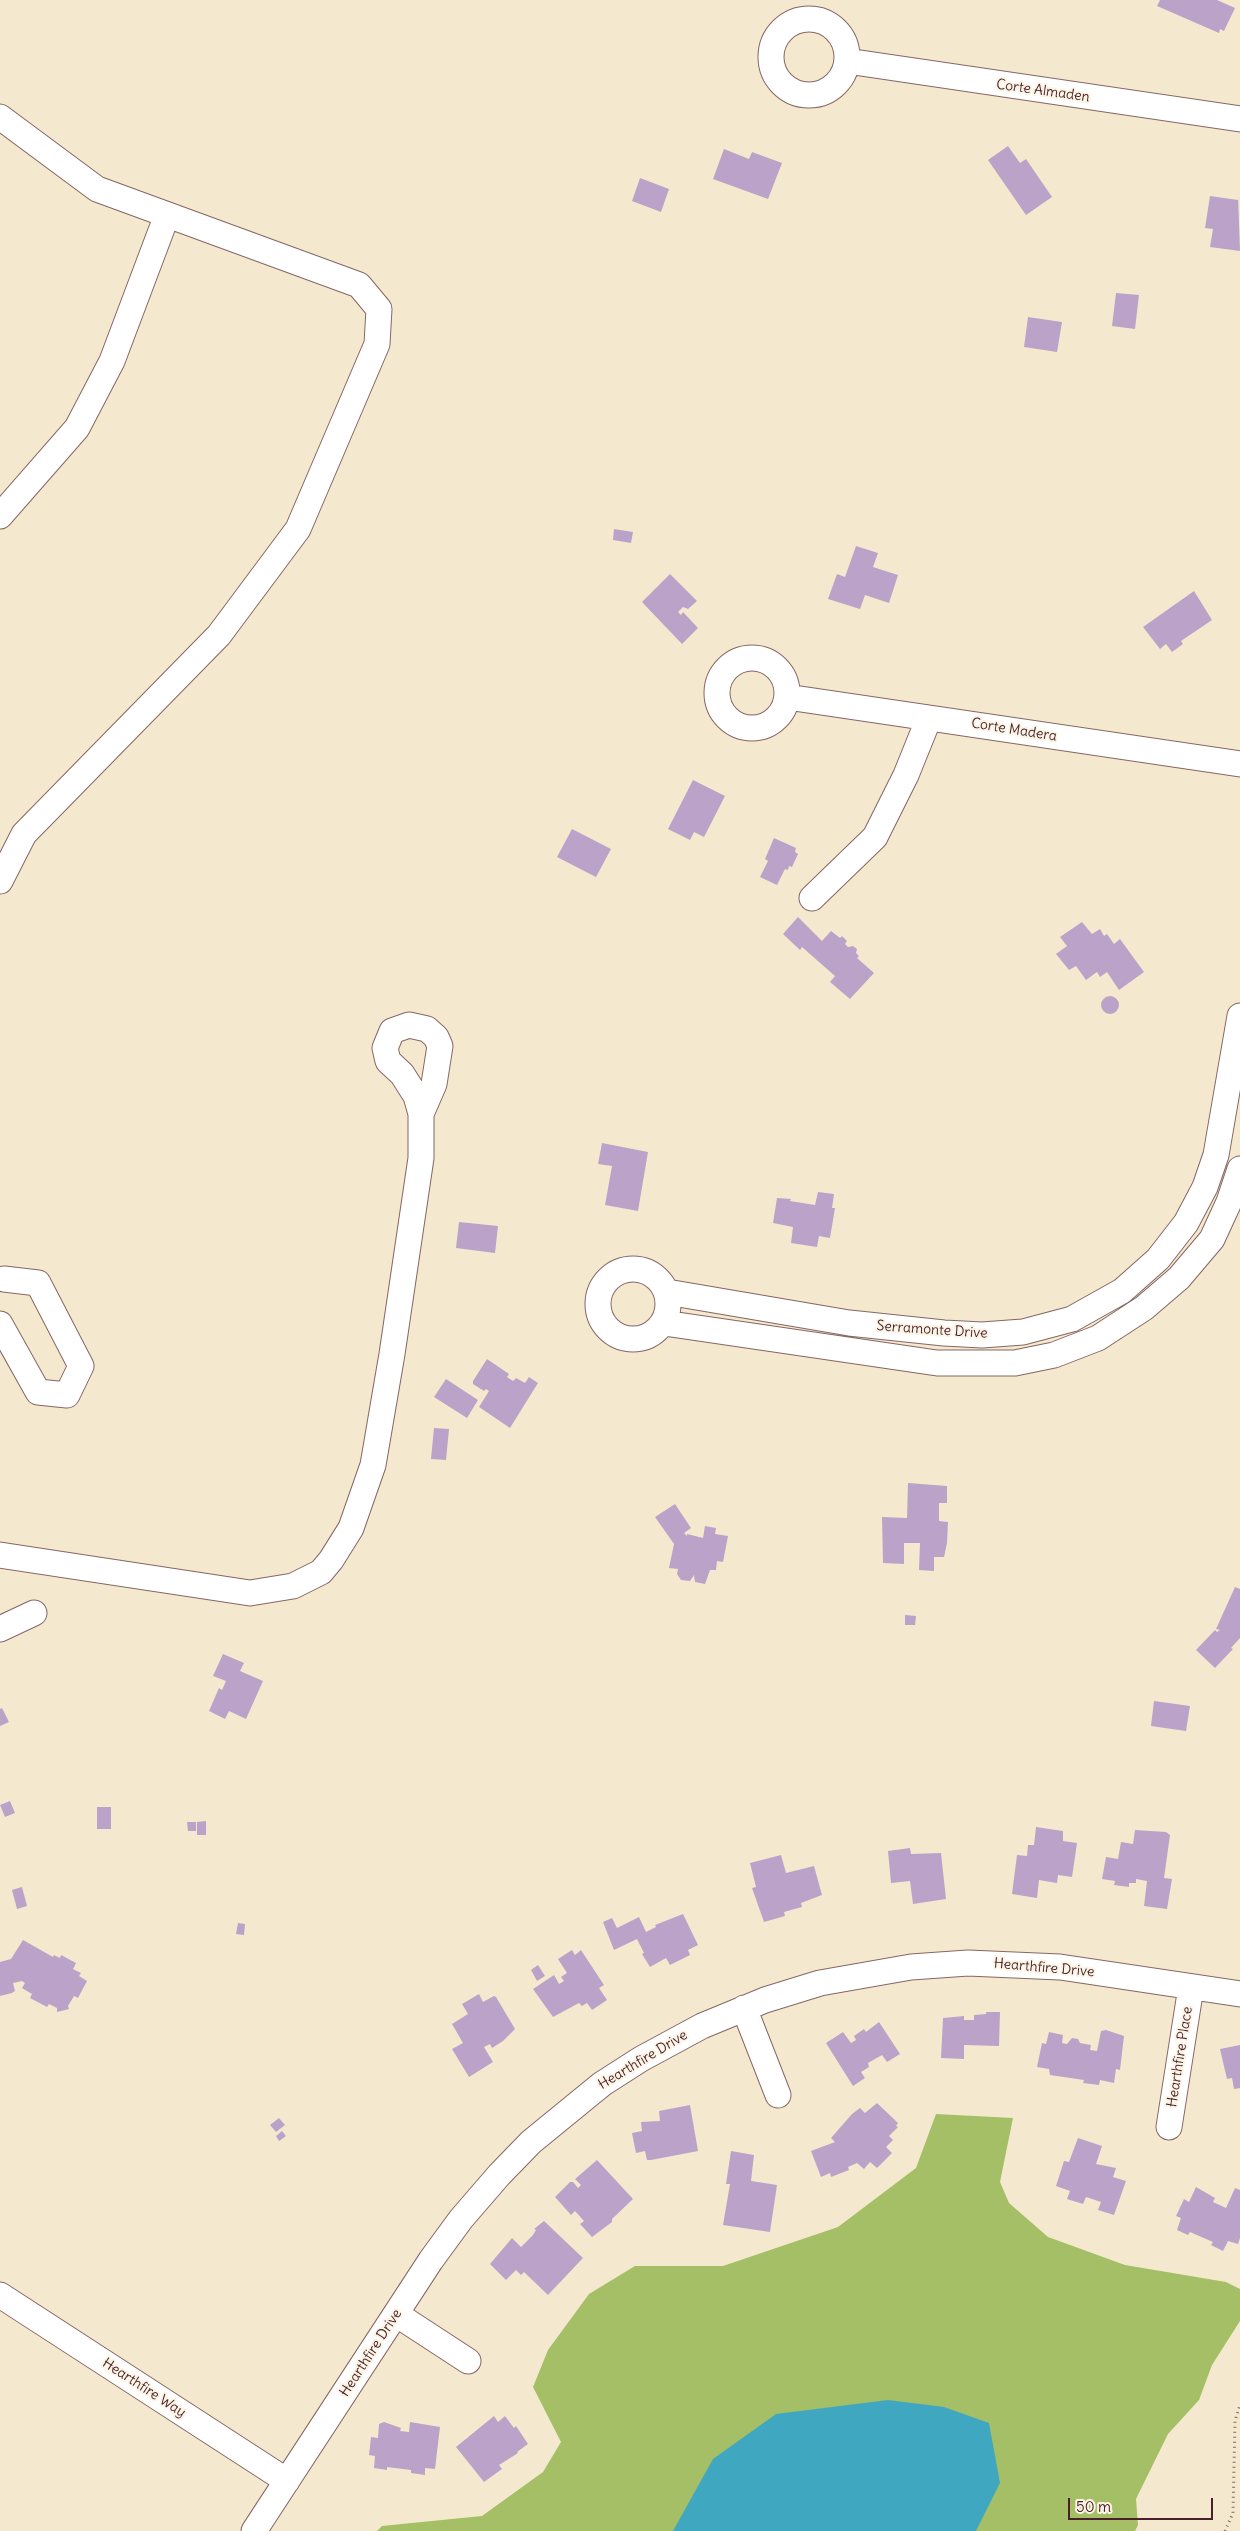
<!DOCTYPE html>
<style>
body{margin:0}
#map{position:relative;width:1240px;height:2531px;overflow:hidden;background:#f4e9cf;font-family:Delius,sans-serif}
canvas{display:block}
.scale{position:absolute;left:1068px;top:2498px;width:145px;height:22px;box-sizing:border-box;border:2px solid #4a1f2b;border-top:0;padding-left:6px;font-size:15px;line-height:18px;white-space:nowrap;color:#4a1f2b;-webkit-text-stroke:4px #fcf5e5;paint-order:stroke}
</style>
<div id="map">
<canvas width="1240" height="2531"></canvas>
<div class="scale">50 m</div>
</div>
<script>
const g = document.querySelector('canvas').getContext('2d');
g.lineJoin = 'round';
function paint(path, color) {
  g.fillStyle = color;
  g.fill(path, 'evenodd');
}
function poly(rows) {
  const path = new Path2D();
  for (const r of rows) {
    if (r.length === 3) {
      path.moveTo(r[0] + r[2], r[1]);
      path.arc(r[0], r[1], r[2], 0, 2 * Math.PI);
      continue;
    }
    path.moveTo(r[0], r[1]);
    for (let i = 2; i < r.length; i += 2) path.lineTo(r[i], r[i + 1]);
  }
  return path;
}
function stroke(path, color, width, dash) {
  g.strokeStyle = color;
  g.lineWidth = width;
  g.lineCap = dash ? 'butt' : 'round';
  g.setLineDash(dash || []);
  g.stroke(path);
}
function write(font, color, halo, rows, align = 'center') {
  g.font = font + ' Delius,sans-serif';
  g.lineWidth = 4;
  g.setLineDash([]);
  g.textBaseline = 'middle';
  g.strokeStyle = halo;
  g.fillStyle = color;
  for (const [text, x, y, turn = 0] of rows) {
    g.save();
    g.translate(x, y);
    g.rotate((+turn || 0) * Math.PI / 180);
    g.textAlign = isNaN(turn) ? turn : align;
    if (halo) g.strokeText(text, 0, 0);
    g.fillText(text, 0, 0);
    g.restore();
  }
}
paint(poly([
 [936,2114,1013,2118,1000,2182,1009,2203,1048,2237,1125,2265,1226,2282,1240,2289,1240,2321,1212,2365,1199,2400,1168,2434,1136,2499,1138,2525,1135,2531,377,2531,382,2526,482,2516,543,2472,561,2442,533,2387,548,2350,589,2294,635,2266,723,2266,838,2227,916,2168]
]), '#a4bf65');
paint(poly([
 [888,2400,944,2407,989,2423,1000,2483,976,2531,673,2531,713,2459,776,2414]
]), '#40a7c1');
paint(poly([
 [1160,0,1217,0,1235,8,1224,31,1220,29,1219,33,1157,6],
 [1008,146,1020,163,1026,159,1052,197,1026,215,988,160],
 [724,149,749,159,752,152,782,163,768,199,713,179],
 [640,178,669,189,661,212,632,201],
 [1238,195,1240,251,1210,247,1213,229,1205,228,1210,196,1238,200],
 [1116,293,1139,295,1135,329,1112,326],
 [1028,317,1062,322,1057,352,1024,347],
 [614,529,633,532,631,543,613,540],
 [856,546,878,553,873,567,898,575,889,603,865,595,860,609,828,599,837,574,845,577],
 [670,574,697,601,688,609,683,607,678,612,681,615,683,612,698,628,682,644,642,602],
 [1194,591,1212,620,1181,641,1183,644,1172,652,1166,644,1160,649,1143,627],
 [693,780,725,796,704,837,694,832,690,840,668,829],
 [572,829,611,849,596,877,557,857],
 [774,838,796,848,795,852,798,854,792,867,789,866,788,870,785,869,777,885,760,877,768,861,765,859],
 [798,917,822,941,831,931,840,938,842,936,847,941,845,944,848,947,853,946,857,949,856,953,859,956,857,958,874,973,850,999,830,982,835,976,802,947,800,950,783,934],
 [1082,922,1092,934,1100,929,1104,936,1107,934,1114,944,1120,939,1144,972,1119,990,1107,972,1100,977,1097,972,1086,980,1076,966,1069,970,1056,954,1067,946,1060,937],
 [1110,1005,9],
 [602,1143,648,1152,638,1211,605,1205,612,1166,598,1164],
 [818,1192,834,1194,832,1208,835,1208,830,1238,819,1236,817,1247,791,1243,793,1227,773,1223,777,1198,791,1199,790,1201,815,1205],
 [459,1222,498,1226,495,1253,456,1248],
 [487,1359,509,1374,507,1377,513,1381,516,1378,525,1383,529,1377,538,1383,510,1428,479,1407,489,1391,486,1389,484,1391,473,1384,473,1381],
 [446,1379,478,1400,467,1418,434,1397],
 [434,1428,449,1429,446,1460,431,1459],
 [908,1483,947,1486,947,1503,939,1503,939,1521,948,1522,947,1543,944,1557,934,1557,934,1571,919,1570,920,1543,904,1543,904,1564,883,1563,882,1517,907,1518],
 [675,1504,691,1528,684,1533,687,1536,687,1534,703,1538,705,1526,716,1528,715,1534,728,1536,723,1562,717,1561,716,1570,710,1570,705,1584,695,1582,694,1575,690,1581,681,1580,677,1574,678,1569,669,1568,674,1544,655,1517],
 [1235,1587,1240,1589,1240,1638,1231,1648,1233,1649,1215,1668,1196,1650,1215,1630,1217,1632,1220,1630,1216,1629],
 [905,1615,916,1616,915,1625,905,1625],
 [223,1654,244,1663,240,1671,263,1681,246,1719,229,1711,225,1719,209,1711,219,1688,222,1690,226,1681,213,1676],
 [1154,1701,1190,1706,1186,1731,1151,1726],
 [2,1708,9,1722,0,1726,0,1709],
 [10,1801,15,1813,5,1817,0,1805],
 [97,1807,111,1807,111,1829,97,1829],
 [206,1821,206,1835,197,1835,197,1822],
 [187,1822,196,1822,196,1831,188,1831],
 [1036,1827,1063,1831,1063,1841,1077,1843,1072,1877,1058,1875,1057,1883,1039,1880,1037,1898,1012,1894,1017,1855,1027,1856,1028,1845,1034,1845],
 [1135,1830,1166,1832,1170,1835,1164,1878,1172,1879,1167,1909,1144,1906,1147,1881,1136,1879,1136,1883,1129,1883,1129,1887,1114,1885,1115,1881,1102,1879,1106,1857,1118,1859,1121,1842,1133,1844],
 [910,1848,911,1854,941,1853,946,1899,913,1904,910,1881,891,1883,888,1851],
 [781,1855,786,1873,814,1866,822,1895,801,1903,802,1907,784,1912,785,1916,764,1922,752,1888,756,1887,750,1863],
 [22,1887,27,1906,17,1909,12,1890],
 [683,1914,698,1945,688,1950,690,1955,670,1965,666,1958,650,1967,642,1954,644,1953,637,1939,614,1950,603,1922,612,1918,617,1928,639,1917,646,1932,656,1927,655,1925],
 [238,1923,245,1924,244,1935,236,1934],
 [23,1940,53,1957,54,1955,60,1958,61,1955,76,1963,73,1969,81,1973,79,1976,87,1981,78,1998,74,1996,68,2006,69,2009,57,2012,57,2008,49,2004,47,2007,30,1998,32,1994,22,1988,25,1983,22,1981,13,1983,15,1991,12,1993,0,1996,0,1962,11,1959],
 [572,1950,575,1955,581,1950,604,1985,599,1988,607,2000,592,2010,587,2003,582,2006,579,2003,553,2017,533,1989,554,1975,559,1984,564,1981,561,1977,567,1973,558,1959],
 [538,1965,545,1976,537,1981,531,1970],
 [479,1994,483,2002,494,1996,496,1997,515,2029,503,2041,492,2048,490,2044,484,2047,493,2062,469,2077,452,2049,463,2043,452,2024,468,2014,462,2004],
 [986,2012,1000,2012,999,2046,964,2045,964,2059,941,2058,943,2018,964,2016,964,2020,974,2020,974,2015,986,2014],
 [879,2022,900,2054,887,2062,882,2055,868,2063,869,2067,861,2072,865,2078,853,2086,826,2043,843,2032,851,2043,856,2040,854,2036,864,2029,866,2032],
 [1106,2030,1124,2036,1120,2070,1116,2069,1114,2083,1100,2080,1099,2085,1083,2083,1084,2080,1050,2075,1049,2069,1037,2067,1042,2043,1046,2044,1049,2032,1063,2035,1062,2043,1067,2044,1072,2038,1078,2039,1080,2043,1091,2045,1090,2050,1097,2051,1101,2031],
 [1240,2045,1240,2088,1234,2089,1232,2078,1227,2079,1220,2049],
 [877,2103,898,2123,896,2126,898,2127,889,2136,893,2140,886,2147,892,2153,877,2168,870,2162,864,2169,857,2163,848,2167,849,2170,831,2177,830,2173,821,2177,811,2151,835,2142,831,2138,852,2114,860,2108,865,2113],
 [690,2105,698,2151,651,2160,647,2160,645,2151,636,2153,632,2133,642,2131,641,2122,660,2121,659,2111],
 [279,2118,285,2125,276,2132,270,2125],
 [282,2131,286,2136,279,2141,276,2136],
 [1078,2138,1102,2146,1096,2164,1116,2168,1113,2177,1126,2181,1114,2215,1098,2210,1101,2202,1086,2197,1083,2204,1067,2199,1070,2191,1056,2186,1064,2161,1069,2162],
 [731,2151,754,2155,751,2181,777,2185,770,2232,723,2225,730,2184,726,2184],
 [597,2160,633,2199,612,2219,612,2222,592,2237,580,2224,584,2221,575,2211,571,2215,555,2197,570,2182,573,2182,578,2188,581,2185,575,2179],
 [1196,2187,1215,2198,1213,2202,1226,2208,1235,2188,1240,2190,1240,2238,1238,2244,1228,2241,1223,2251,1211,2245,1213,2242,1190,2232,1188,2235,1177,2230,1181,2218,1176,2216,1184,2199,1189,2202],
 [544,2221,583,2258,548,2295,524,2272,521,2275,516,2270,506,2280,490,2264,512,2238,521,2247,533,2235,536,2230,534,2229],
 [494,2416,498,2422,505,2416,514,2428,516,2426,528,2444,517,2452,518,2453,499,2465,502,2469,484,2482,456,2447],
 [384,2422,401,2428,400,2431,409,2432,410,2422,440,2427,435,2469,425,2468,425,2475,411,2473,411,2470,387,2467,387,2470,374,2468,375,2456,369,2455,371,2437,378,2438,379,2424]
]), '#bba2c9');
const minor = poly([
 [809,57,38],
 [847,61,1240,119],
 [0,117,97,189,359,285,379,309,377,344,298,529,219,635,24,834,0,881],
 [0,516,77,428,112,361,167,215],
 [752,693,35],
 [787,697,1240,764],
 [812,898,875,837,906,775,929,718],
 [633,1304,35],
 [667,1292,849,1323,944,1333,982,1335,1023,1332,1072,1319,1122,1291,1158,1259,1186,1223,1205,1187,1216,1155,1240,1016],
 [664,1323,937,1363,1015,1363,1054,1355,1098,1338,1144,1308,1179,1278,1212,1239,1229,1202,1240,1169],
 [0,1324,38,1392,67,1395,81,1366,38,1283,4,1279],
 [0,1555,250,1593,293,1586,321,1572,331,1560,351,1528,373,1465,392,1354,421,1158,421,1114,416,1096,402,1074,388,1061,385,1048,392,1031,409,1025,427,1029,436,1037,440,1046,434,1084,421,1114],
 [0,1629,34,1613],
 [744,2008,778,2095],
 [1169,2127,1191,1987],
 [0,2295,287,2481],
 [396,2314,468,2361],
 [254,2531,431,2260,461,2219,499,2175,531,2142,602,2084,641,2059,702,2026,765,2000,820,1983,911,1967,968,1963,1060,1967,1240,1994]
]);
stroke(minor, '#866664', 27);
stroke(poly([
 [1225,2531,1233,2513,1235,2421,1240,2405]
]), '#866664', 3, [1, 4]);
stroke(minor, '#fff', 25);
write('14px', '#4a1f2b', '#fcf5e5', [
 ["Corte Almaden",1043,91,8],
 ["Corte Madera",1014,730,9],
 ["Serramonte Drive",932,1330,4],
 ["Hearthfire Drive",1044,1968,5],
 ["Hearthfire Place",1180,2057,-81],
 ["Hearthfire Drive",643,2060,-31],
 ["Hearthfire Drive",371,2353,-57],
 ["Hearthfire Way",144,2388,33]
]);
</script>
